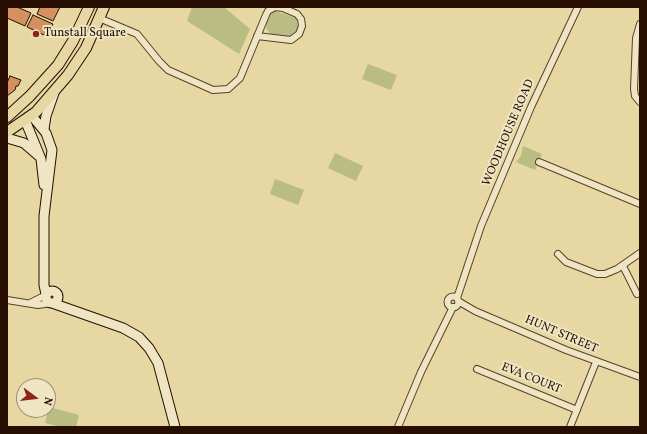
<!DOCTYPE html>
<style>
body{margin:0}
#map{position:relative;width:647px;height:434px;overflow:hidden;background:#e6d7a3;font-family:Vollkorn,serif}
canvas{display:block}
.frame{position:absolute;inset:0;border:8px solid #270e01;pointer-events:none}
.north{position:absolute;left:16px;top:378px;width:40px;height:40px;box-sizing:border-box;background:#efe5c3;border:1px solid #9f8f75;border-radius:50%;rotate:105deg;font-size:11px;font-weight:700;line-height:16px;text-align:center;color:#270e01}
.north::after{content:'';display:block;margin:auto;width:14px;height:18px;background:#8f2418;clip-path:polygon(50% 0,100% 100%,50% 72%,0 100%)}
</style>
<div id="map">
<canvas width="647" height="434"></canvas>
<div class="frame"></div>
<div class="north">N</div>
</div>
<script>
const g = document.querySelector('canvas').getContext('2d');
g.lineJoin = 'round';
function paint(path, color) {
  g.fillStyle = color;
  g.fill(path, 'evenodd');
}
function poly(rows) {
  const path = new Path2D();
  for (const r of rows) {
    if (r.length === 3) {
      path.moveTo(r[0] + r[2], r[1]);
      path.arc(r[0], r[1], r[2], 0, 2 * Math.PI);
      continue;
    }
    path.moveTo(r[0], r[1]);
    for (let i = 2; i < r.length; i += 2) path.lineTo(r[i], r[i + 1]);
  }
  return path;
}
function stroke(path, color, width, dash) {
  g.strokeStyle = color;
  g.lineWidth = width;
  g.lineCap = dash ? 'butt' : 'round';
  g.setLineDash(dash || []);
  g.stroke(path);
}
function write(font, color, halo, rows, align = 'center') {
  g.font = font + ' Vollkorn,serif';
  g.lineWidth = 4;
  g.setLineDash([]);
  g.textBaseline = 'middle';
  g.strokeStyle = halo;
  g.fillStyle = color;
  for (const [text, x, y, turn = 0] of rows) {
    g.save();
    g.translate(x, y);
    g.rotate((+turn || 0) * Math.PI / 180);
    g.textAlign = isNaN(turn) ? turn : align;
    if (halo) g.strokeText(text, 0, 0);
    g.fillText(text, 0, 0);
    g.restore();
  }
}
paint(poly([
 [192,7,224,7,250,29,239,54,187,21],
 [275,11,296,18,298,25,296,32,292,36,272,35,267,30,266,23,270,15],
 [368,64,397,75,391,90,362,79],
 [523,146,542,154,535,170,516,162,521,156],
 [335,153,363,166,356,181,328,168],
 [275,179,304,190,298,205,270,194],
 [49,407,79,415,76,427,60,427,45,423]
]), '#b9bd83');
const building = poly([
 [7,7,17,7,31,13,25,26,7,18,7,7],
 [40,7,60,7,53,21,37,14,40,7],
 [33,15,53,24,48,34,44,35,27,27,33,15],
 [10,76,21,80,18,86,16,86,15,90,7,96,7,83,10,76]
]);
paint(building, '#d39161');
stroke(building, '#270e01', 1);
const street = poly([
 [99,18,137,34,159,61,168,70,213,90,228,89,240,78,266,15,268,11,275,7,283,8,297,14,301,19,302,26,299,34,291,40,257,36],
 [640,24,636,38,634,89,635,96,640,102],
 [539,162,640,204],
 [558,254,566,262,597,274,605,274,617,269,640,253],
 [623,266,637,294],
 [453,302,5.5],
 [457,298,481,226,531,107,578,7],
 [7,300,38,305,51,303],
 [458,301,475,311,566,350,640,377],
 [30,303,46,295],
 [477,369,577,410],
 [398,427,421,372,453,307],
 [570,427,596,362]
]);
const secondary = poly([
 [32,116,46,133,52,150,44,216,44,285,46,294],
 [25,120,41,159,44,185],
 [44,129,46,116,54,93],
 [7,138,24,143,39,156],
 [52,297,6],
 [52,303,123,328,139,337,149,348,158,363,175,427]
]);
const primary = poly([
 [7,117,30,96,58,65,73,41,89,7],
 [7,132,36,112,68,75,86,48,104,7]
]);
stroke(street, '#57402a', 8);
stroke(secondary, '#270e01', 11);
stroke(primary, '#270e01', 12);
stroke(street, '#efe5c3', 6);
stroke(secondary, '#efe5c3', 9);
stroke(primary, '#e6d7a3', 10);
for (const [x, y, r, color] of [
 [36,34,4,"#8f2418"]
]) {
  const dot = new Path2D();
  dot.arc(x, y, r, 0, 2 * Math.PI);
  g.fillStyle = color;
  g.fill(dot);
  stroke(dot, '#efe5c3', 1.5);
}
write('12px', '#270e01', '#efe5c3', [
 ["Tunstall Square",44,34]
], 'left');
write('12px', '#270e01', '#efe5c3', [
 ["WOODHOUSE ROAD",509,133,-67],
 ["HUNT STREET",561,335,23],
 ["EVA COURT",531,379,22]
]);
</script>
